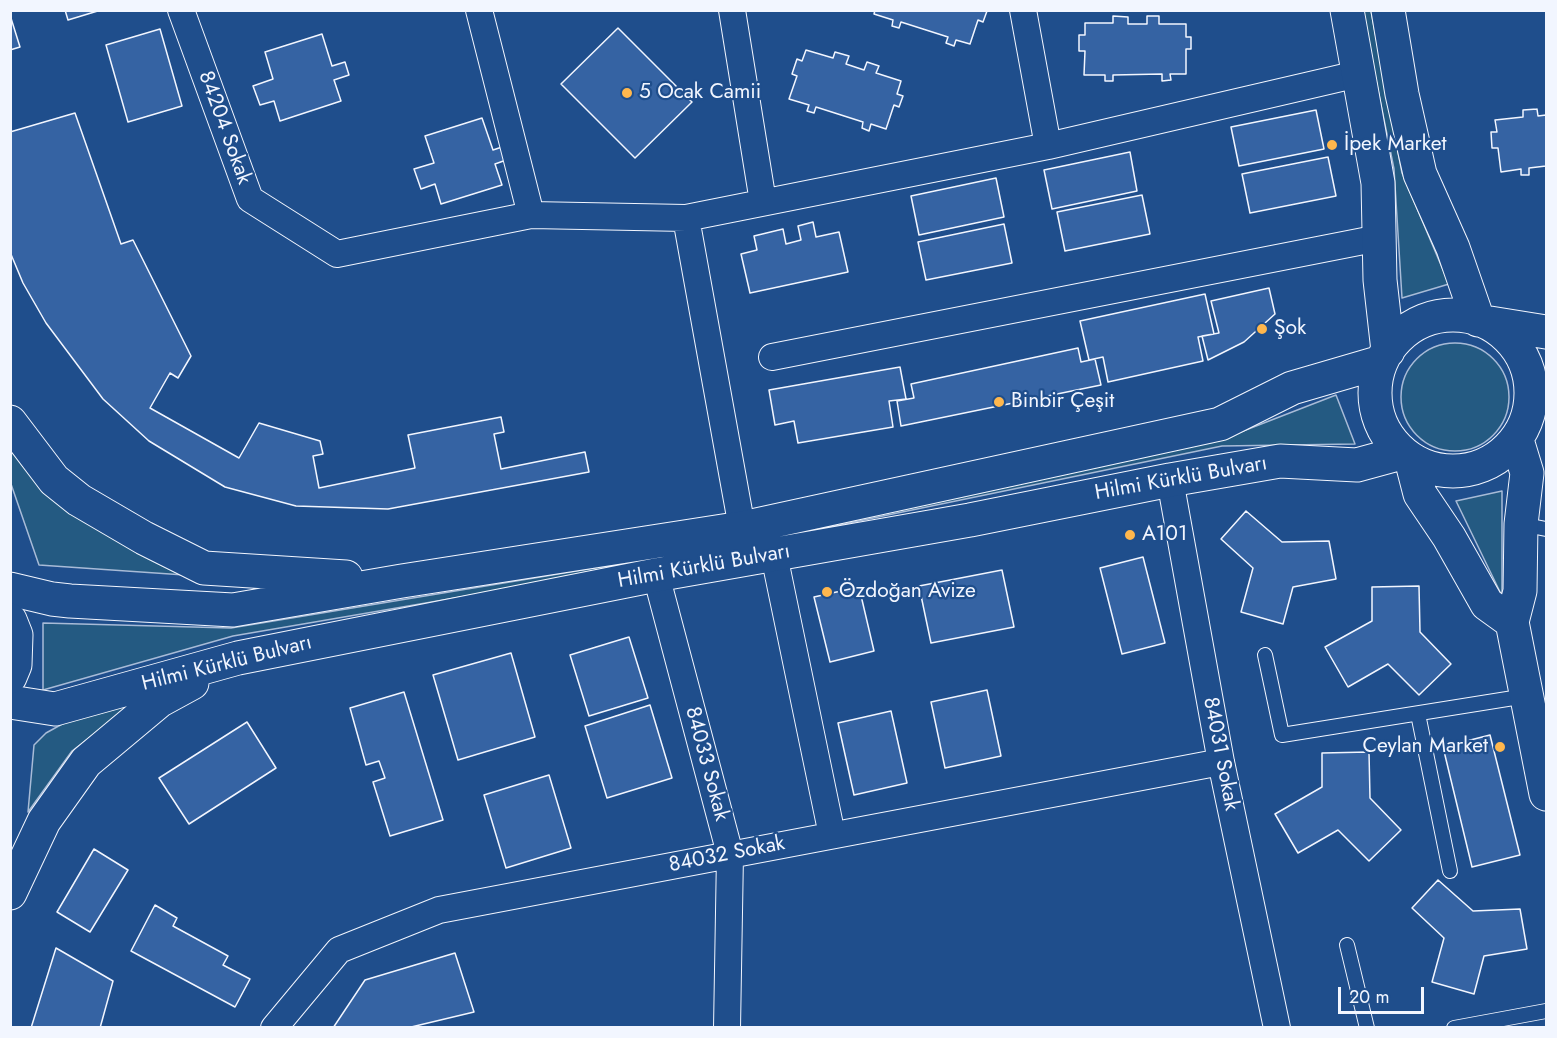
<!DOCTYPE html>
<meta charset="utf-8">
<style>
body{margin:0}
#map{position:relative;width:1557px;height:1038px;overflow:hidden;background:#1f4e8c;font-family:Jost,sans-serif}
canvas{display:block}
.frame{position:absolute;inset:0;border:12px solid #f2f6ff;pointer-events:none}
.scale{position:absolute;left:1338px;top:987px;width:86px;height:27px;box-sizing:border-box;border:3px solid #f2f6ff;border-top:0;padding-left:8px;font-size:18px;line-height:21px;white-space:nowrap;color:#f2f6ff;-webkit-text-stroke:4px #1f4e8c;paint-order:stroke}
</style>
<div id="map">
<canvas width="1557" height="1038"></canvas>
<div class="frame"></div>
<div class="scale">20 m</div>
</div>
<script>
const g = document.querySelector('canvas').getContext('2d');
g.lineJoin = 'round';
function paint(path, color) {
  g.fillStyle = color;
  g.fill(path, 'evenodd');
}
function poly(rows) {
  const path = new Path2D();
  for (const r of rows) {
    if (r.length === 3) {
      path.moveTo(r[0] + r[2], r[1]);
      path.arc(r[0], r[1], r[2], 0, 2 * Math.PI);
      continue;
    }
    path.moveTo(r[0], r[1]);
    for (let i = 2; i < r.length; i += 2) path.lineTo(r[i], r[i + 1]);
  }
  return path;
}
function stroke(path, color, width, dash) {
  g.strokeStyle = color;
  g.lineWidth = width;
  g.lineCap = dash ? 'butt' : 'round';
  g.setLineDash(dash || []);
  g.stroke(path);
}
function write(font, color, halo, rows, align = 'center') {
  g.font = font + ' Jost,sans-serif';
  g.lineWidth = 4.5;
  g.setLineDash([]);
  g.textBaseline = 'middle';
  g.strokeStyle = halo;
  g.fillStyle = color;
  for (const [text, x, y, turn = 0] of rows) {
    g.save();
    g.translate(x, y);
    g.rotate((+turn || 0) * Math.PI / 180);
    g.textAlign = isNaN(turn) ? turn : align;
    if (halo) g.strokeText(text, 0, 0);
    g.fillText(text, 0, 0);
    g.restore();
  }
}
const green = poly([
 [1362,11,1371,11,1402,173,1449,284,1402,298,1394,169,1362,11],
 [1455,397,54],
 [1336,395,1355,444,1222,446,636,567,233,636,43,690,43,623,231,628,637,561,1220,440,1336,395],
 [10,441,199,576,39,565,11,484,10,441],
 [1502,491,1502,596,1456,501,1502,491],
 [140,699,72,751,28,812,34,745,46,733,84,712,140,699]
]);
paint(green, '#245a82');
stroke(green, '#a8bbd7', 1.5);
const building = poly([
 [65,10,101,10,68,20,65,10],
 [875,10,987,10,987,11,983,22,978,20,970,44,956,40,954,46,946,43,948,37,901,22,899,28,892,26,893,20,874,14,875,10],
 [10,15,20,47,10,50,10,15],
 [1113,16,1128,17,1128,24,1147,24,1147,16,1159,16,1159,24,1186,24,1186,37,1191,37,1191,49,1186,49,1186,74,1170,74,1171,80,1162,81,1162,74,1113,75,1113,81,1105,81,1105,75,1084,75,1085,51,1079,51,1079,35,1085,35,1085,23,1113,23,1113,16],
 [618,28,692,102,635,158,561,84,618,28],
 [160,29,182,106,128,122,106,45,160,29],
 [322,34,332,66,345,62,349,75,334,80,341,101,280,121,274,101,260,105,253,86,273,79,265,52,322,34],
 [806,50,833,58,835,52,849,56,846,64,864,70,867,62,879,66,876,73,901,81,897,94,903,96,899,107,894,105,886,129,871,124,869,131,862,128,863,122,816,107,814,113,807,111,809,105,789,99,797,76,792,74,797,59,802,61,806,50],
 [1537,109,1538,116,1546,115,1546,166,1529,168,1529,175,1521,175,1521,169,1501,172,1498,148,1492,148,1491,132,1497,132,1495,120,1523,117,1523,110,1537,109],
 [1316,110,1324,149,1239,166,1231,127,1316,110],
 [75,113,121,244,133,240,191,356,178,378,170,373,150,408,239,458,259,423,320,441,323,454,313,456,319,488,415,468,408,435,501,417,504,432,494,434,501,469,585,452,589,472,388,509,296,506,225,487,149,441,103,399,46,323,23,283,10,252,10,132,75,113],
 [482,118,493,150,505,146,509,159,495,164,502,185,441,204,435,184,421,189,414,169,434,163,425,136,482,118],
 [1130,152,1137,191,1052,209,1044,170,1130,152],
 [1328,157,1336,196,1250,213,1242,174,1328,157],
 [996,178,1004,217,919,235,911,196,996,178],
 [1142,195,1150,234,1065,251,1057,212,1142,195],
 [813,222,816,237,839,232,848,272,750,293,741,254,757,250,754,236,783,229,786,244,801,240,798,226,813,222],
 [1004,224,1012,263,926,280,918,242,1004,224],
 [1269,288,1275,314,1244,342,1208,360,1202,336,1219,333,1211,301,1269,288],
 [1205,294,1214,334,1198,337,1203,361,1108,382,1103,357,1089,360,1080,321,1205,294],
 [1078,348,1081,362,1095,359,1101,385,901,426,897,401,914,398,911,384,1078,348],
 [900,367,906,399,889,401,893,427,798,443,794,421,775,425,769,390,900,367],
 [1246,511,1282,542,1329,541,1336,579,1293,587,1283,624,1241,612,1253,568,1221,539,1246,511],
 [1143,557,1165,643,1122,654,1100,568,1143,557],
 [1002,570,1014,627,931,643,919,586,1002,570],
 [1419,586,1420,632,1451,664,1419,695,1388,664,1348,687,1325,647,1372,621,1372,587,1419,586],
 [859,587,874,651,830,662,814,597,859,587],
 [629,637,648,698,589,716,570,655,629,637],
 [511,653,535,737,458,760,433,675,511,653],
 [987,690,1001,756,945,768,931,702,987,690],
 [404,692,443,820,390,836,373,782,385,778,379,761,366,765,350,708,404,692],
 [650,705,672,778,607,798,585,726,650,705],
 [891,711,907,783,854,795,838,723,891,711],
 [247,722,276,768,189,824,159,778,247,722],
 [1490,735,1520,855,1472,867,1443,747,1490,735],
 [1369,752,1370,798,1401,830,1369,861,1338,830,1298,853,1275,814,1322,787,1322,753,1369,752],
 [549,775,571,848,506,868,484,795,549,775],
 [94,849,128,870,90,932,57,912,94,849],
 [1438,880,1473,911,1520,909,1527,949,1484,956,1474,994,1432,982,1444,938,1412,908,1438,880],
 [155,905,177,918,173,926,228,956,223,965,250,979,235,1007,131,951,155,905],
 [56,948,113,981,100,1028,31,1028,56,948],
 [455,953,474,1012,407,1028,333,1028,365,980,455,953]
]);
paint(building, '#3563a3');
stroke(building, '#f2f6ff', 1.5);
const lane = poly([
 [1521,524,1546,529],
 [1265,655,1282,735,1526,696],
 [1418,714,1450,871],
 [1347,945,1367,1028],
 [1454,1028,1546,1011]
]);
const street = poly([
 [181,10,250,199,337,254,531,215],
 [479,10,531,215,686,218],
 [732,10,763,202],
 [1023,10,1048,146],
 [772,357,1379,238],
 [1170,480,1221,762,1277,1028],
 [742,528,686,218,1048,146,1358,74],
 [774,555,832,835],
 [656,575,730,854,727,1028],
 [274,1028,339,950,439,910,1221,762]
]);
const secondary = poly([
 [1347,10,1378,183,1380,280,1388,351],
 [1388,10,1402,94,1420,174,1453,248,1478,320],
 [1453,393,78],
 [1490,323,1546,332],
 [10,422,54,480,79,500,144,538,204,568,346,577],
 [1517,440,1527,473,1521,524,1520,591,1512,622,1546,794],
 [1411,459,1420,494,1449,537,1487,604,1512,622],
 [10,589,52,599,70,601,233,610,402,581,742,528,1220,424,1292,388,1381,362],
 [10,702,55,709,238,658,656,575,970,520,1170,480,1280,461,1357,465,1401,453],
 [10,893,44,821,86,762,159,701,192,683]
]);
const primary = poly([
 [10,620,16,635,15,665,10,677]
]);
stroke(lane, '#f2f6ff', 16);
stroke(street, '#f2f6ff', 28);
stroke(secondary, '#f2f6ff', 35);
stroke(primary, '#f2f6ff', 35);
stroke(lane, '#1f4e8c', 14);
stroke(street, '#1f4e8c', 26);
stroke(secondary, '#1f4e8c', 33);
stroke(primary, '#1f4e8c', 33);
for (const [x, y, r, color] of [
 [627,93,6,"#ffb74d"],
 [1332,145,6,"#ffb74d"],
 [1262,329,6,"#ffb74d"],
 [999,402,6,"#ffb74d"],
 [1130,535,6,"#ffb74d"],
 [827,592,6,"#ffb74d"],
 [1500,747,6,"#ffb74d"]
]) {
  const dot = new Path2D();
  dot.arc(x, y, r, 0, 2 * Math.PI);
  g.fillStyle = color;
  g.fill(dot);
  stroke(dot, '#1f4e8c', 2);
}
write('21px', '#f2f6ff', '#1f4e8c', [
 ["5 Ocak Camii",639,93],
 ["İpek Market",1344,145],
 ["Şok",1274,329],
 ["Binbir Çeşit",1011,402],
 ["A101",1142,535],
 ["Özdoğan Avize",839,592],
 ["Ceylan Market",1488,747,"right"]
], 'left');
write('21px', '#f2f6ff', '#1f4e8c', [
 ["84204 Sokak",224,128,70],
 ["Hilmi Kürklü Bulvarı",1181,479,-10],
 ["Hilmi Kürklü Bulvarı",704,567,-10],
 ["Hilmi Kürklü Bulvarı",227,664,-14],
 ["84031 Sokak",1220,754,79],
 ["84033 Sokak",706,764,75],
 ["84032 Sokak",727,855,-11]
]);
</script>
